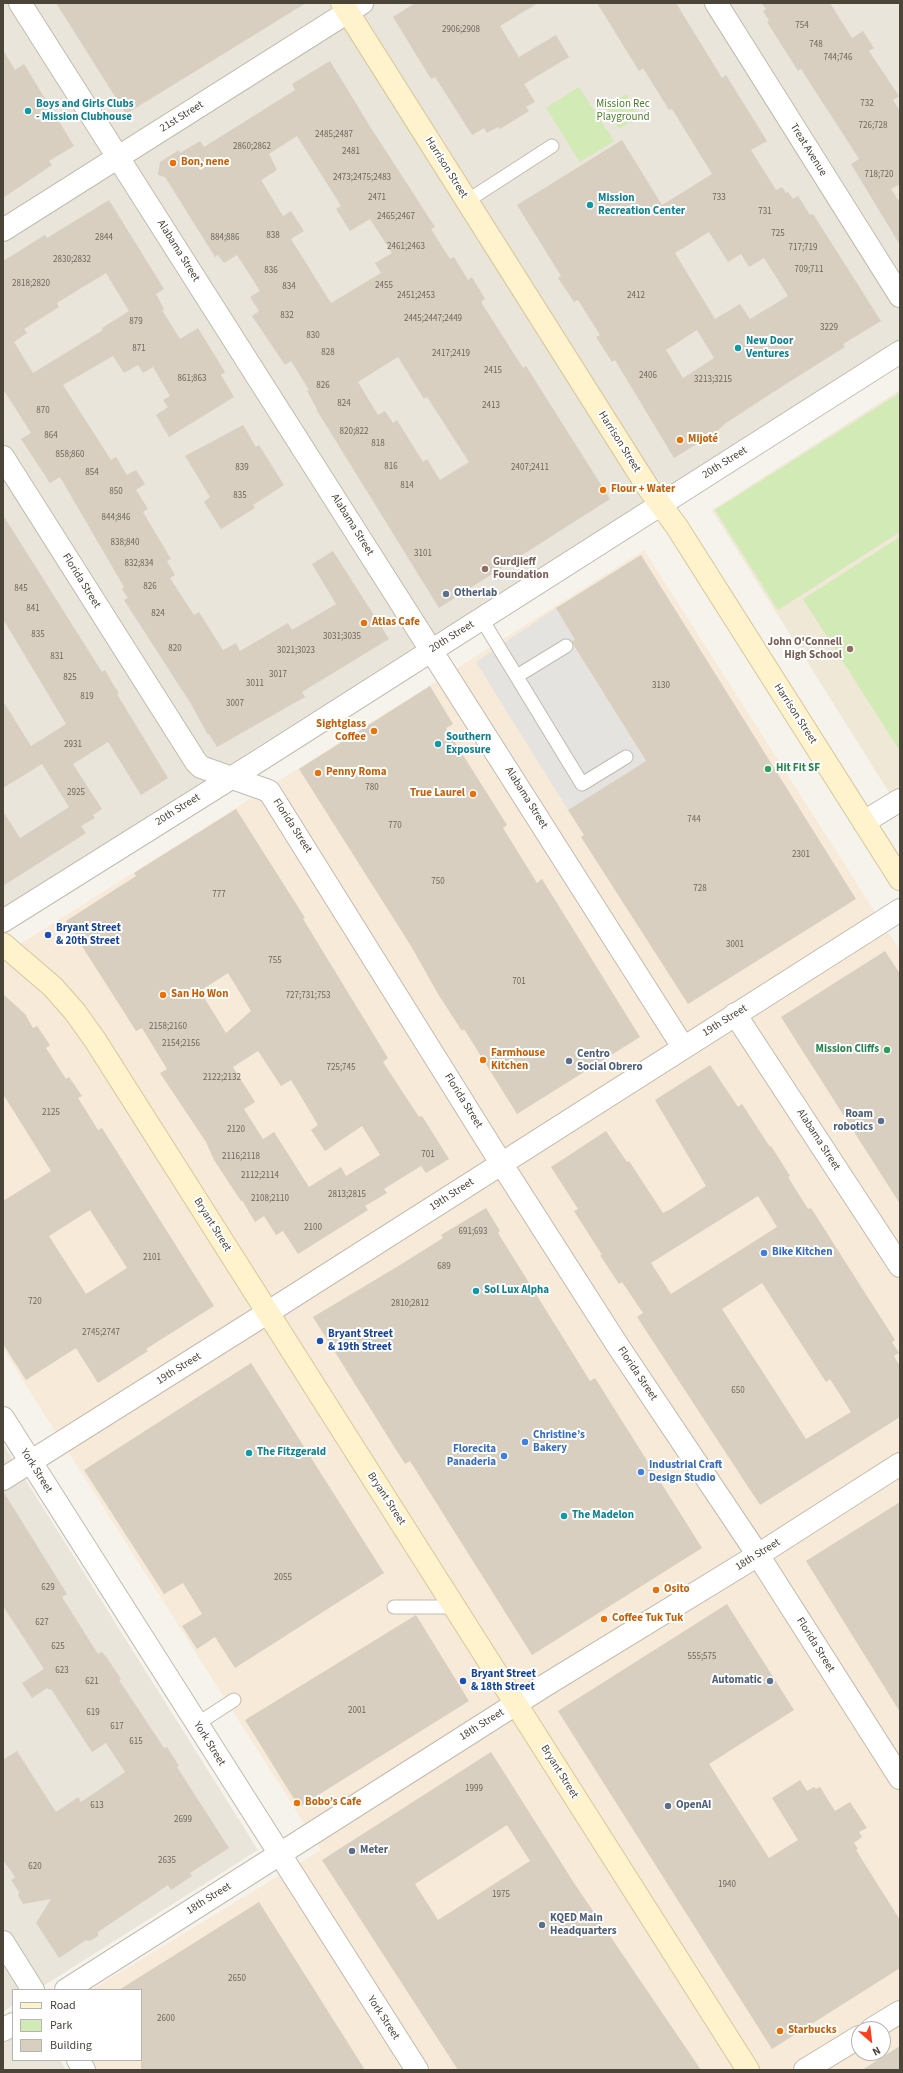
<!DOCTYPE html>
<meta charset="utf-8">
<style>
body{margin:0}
#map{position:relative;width:903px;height:2073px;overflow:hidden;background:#f6f3ec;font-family:"Source Sans 3",sans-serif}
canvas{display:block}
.frame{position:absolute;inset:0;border:4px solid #4b4439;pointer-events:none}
.legend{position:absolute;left:12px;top:1989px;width:130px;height:72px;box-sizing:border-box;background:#fff;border:1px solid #b7b4b0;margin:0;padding:5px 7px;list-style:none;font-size:12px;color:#4b4439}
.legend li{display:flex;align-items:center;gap:8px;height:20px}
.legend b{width:20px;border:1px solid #b7b4b0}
.north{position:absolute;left:851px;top:2021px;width:40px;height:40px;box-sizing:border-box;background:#fff;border:1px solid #b7b4b0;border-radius:50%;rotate:152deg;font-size:11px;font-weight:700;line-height:16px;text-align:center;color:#4b4439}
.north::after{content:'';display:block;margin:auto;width:14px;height:18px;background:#fc3f1d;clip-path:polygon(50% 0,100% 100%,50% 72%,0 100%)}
</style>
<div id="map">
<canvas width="903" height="2073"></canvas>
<div class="frame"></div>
<ul class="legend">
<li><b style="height:5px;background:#fff3cd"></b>Road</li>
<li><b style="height:11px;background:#d2eab5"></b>Park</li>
<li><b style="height:11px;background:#d8cfc1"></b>Building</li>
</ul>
<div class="north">N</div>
</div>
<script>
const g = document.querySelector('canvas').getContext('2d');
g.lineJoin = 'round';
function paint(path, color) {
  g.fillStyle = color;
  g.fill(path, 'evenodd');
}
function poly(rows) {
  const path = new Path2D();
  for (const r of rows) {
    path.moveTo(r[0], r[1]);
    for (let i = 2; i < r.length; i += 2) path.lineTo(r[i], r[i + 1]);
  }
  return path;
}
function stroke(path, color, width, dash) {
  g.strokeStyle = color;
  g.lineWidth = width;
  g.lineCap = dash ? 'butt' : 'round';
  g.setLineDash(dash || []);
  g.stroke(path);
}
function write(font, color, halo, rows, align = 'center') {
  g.font = font + ' "Source Sans 3",sans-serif';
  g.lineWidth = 4;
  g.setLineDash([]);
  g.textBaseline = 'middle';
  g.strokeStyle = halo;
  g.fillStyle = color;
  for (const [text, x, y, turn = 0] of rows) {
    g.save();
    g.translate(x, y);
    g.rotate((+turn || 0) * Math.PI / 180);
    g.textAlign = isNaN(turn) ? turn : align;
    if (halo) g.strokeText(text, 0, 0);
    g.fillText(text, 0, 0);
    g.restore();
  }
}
paint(poly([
 [3,3,900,3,900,339,3,908],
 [3,1444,258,1850,37,1990,13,1990,13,2005,3,2012],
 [13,2035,13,2060,60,2060,66,2070,3,2070,3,2041]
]), '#eae5da');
paint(poly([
 [644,550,900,951,900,2070,97,2070,91,2060,141,2060,141,1990,91,1990,321,1850,3,1349,3,955],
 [859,2029,883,2029,883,2053,859,2053]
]), '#f7ead8');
paint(poly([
 [900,390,900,788,890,794,712,510]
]), '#efe8d6');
paint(poly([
 [579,87,614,141,580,162,546,108],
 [626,94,640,116,619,129,606,107],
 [900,393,900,532,778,610,715,510],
 [900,537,900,751,803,599]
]), '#d2eab5');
paint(poly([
 [556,608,575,640,571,642,662,787,631,770,568,810,476,662]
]), '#e5e3e0');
paint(poly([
 [56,3,306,3,126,114],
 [415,3,538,3,500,26,519,57,556,35,569,57,524,84,535,102,526,107,529,111,500,129,498,127,487,133,484,128,472,135,435,77,431,79,393,17],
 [597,3,676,3,722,78,726,75,767,141,751,150,776,190,782,187,786,193,788,192,793,199,798,196,810,215,813,214,881,321,843,344,845,347,789,382,726,423,716,432,674,458,615,360,612,362,596,337,600,335,578,300,574,302,558,278,561,276,517,205,622,140,662,205,712,174,672,109,669,110,643,68,639,71],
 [709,232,728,262,741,254,749,267,764,258,788,296,750,319,740,304,715,319,675,253],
 [697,330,714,358,683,378,666,350],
 [761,3,830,3,852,38,863,31,874,48,869,51,899,96,893,100,900,111,900,184,891,189,900,203,900,245,851,164,859,159,801,69,798,71,767,22,769,21,763,11,766,9],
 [3,50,15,70,24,64,74,146,49,161,52,165,3,198],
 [330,61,371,128,435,227,431,229,450,259,454,257,468,280,472,277,485,299,481,302,523,368,526,366,610,499,439,608,316,409,317,409,307,391,309,390,291,361,285,365,252,316,259,311,250,297,260,291,237,255,224,263,218,255,215,257,165,177,158,175,160,162,179,150,180,153,200,141,204,147,295,90,292,84],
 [297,136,341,206,336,209,350,231,370,219,392,253,375,263,381,273,331,303,291,239,304,231,291,211,283,216,261,180,277,170,269,154],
 [398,357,424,399,427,397,469,462,440,480,427,459,423,462,397,420,393,423,385,411,378,415,358,382],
 [109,200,164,289,156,294,164,309,162,310,180,339,198,328,225,372,221,375,234,397,169,437,156,415,168,407,163,400,170,396,153,367,143,373,138,365,124,373,113,356,63,385,111,460,116,457,127,475,136,470,145,484,136,490,148,509,143,512,171,559,167,561,175,575,170,578,194,615,199,612,223,650,236,643,240,651,288,623,292,630,336,604,312,564,333,551,389,639,302,692,305,697,217,747,209,734,208,735,191,704,124,600,128,598,122,589,124,587,60,477,50,483,21,439,31,433,3,389,3,261,45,235,47,238],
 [106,273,129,311,102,328,103,330,33,373,14,342,27,333,24,329,59,307,57,303],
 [243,425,256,447,259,445,284,485,253,505,255,508,221,529,204,502,210,497,185,456],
 [3,515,102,672,105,670,113,684,119,693,117,694,168,778,141,795,108,742,73,764,102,809,93,815,95,818,81,826,86,833,3,886,3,811,20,838,69,807,42,764,3,788,3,701,31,746,66,724,3,619],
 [641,555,856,899,688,1004,581,837,584,835,568,810,646,761,574,646,572,641,575,640,556,608],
 [430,686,453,724,446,728,507,825,503,828,537,883,542,879,640,1037,517,1114,464,1029,462,1031,438,994,411,946,299,769],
 [236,809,305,918,303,919,388,1058,383,1062,419,1117,422,1116,449,1159,426,1173,421,1166,384,1189,387,1193,365,1206,368,1210,298,1254,283,1231,276,1235,264,1216,255,1222,242,1200,241,1201,214,1160,206,1142,160,1073,167,1069,159,1056,142,1028,136,1031,66,921,136,876,134,873],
 [228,973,251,1011,226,1033,200,991],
 [258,1051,281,1086,291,1080,318,1125,311,1130,325,1151,362,1126,380,1155,346,1176,341,1167,309,1187,274,1132,263,1139,244,1109,255,1102,233,1067],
 [885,951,900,974,900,1204,781,1017],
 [3,994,25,1014,33,1028,37,1026,50,1045,46,1048,66,1079,69,1077,82,1096,78,1098,98,1130,102,1128,214,1306,146,1349,148,1351,98,1383,76,1348,26,1380,3,1344,3,1201,51,1171,3,1094],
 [90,1210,127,1268,86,1294,49,1236],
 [710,1065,738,1107,742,1104,770,1147,771,1146,790,1176,788,1177,808,1209,811,1208,895,1340,892,1342,899,1353,894,1356,900,1366,900,1417,760,1505,637,1317,643,1313,622,1282,619,1284,600,1255,602,1255,574,1211,578,1209,551,1167,606,1131,627,1162,629,1161,663,1213,671,1209,706,1186,655,1100],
 [758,1196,777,1227,671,1294,651,1263],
 [762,1283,826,1382,830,1379,851,1412,806,1439,722,1309],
 [486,1208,500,1231,498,1233,590,1381,595,1378,702,1548,532,1655,410,1461,405,1464,313,1317,400,1265,443,1238,441,1235],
 [251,1363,384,1573,235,1668,215,1637,197,1649,182,1626,202,1614,183,1583,164,1594,84,1470],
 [3,1491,67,1594,62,1597,98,1654,102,1652,107,1658,121,1679,119,1680,164,1748,167,1747,179,1766,177,1767,229,1848,190,1873,192,1876,171,1890,168,1885,98,1932,98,1936,90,1941,86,1940,59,1958,36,1923,51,1899,23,1904,18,1895,19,1892,11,1880,15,1877,3,1860,3,1760,17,1751,56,1812,78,1797,81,1802,125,1772,106,1743,92,1752,51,1689,49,1690,47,1688,32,1698,22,1683,44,1669,3,1606],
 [900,1502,900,1712,806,1561],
 [727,1604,794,1710,709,1764,769,1858,798,1840,772,1798,800,1780,807,1791,814,1787,816,1789,820,1787,835,1811,850,1802,867,1828,859,1832,862,1837,854,1843,858,1849,856,1850,900,1920,900,1968,772,2049,558,1711],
 [416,1615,469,1701,299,1807,245,1720],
 [491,1752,574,1883,701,2070,458,2070,322,1860],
 [507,1825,530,1861,438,1920,415,1884],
 [259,1902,365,2070,141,2070,141,1990,119,1990],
 [900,2046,900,2070,862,2070]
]), '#d8cfc1');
const lane = poly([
 [467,201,552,146],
 [481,618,582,784,626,757],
 [517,676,566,646],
 [394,1607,455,1607],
 [197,1724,234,1700]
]);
const street = poly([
 [20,3,683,1047],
 [716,3,900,296],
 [3,230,362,3],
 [3,457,196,762,201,767,269,791,501,1163,618,1346,758,1555,900,1778],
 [864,822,900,800],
 [3,921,263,758,900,352],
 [735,1014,900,1266],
 [3,1418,417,2070],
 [3,1479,267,1313,900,910],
 [3,1942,33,1990],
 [66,1990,544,1686,758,1555,900,1464],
 [872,2029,900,2012],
 [3,2030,13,2024],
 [78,2060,84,2070],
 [805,2070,859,2037]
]);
const secondary = poly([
 [342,3,647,486,677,527,900,879],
 [3,944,53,987,75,1012,95,1040,748,2070]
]);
stroke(lane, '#c2bbae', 15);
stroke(street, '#c2bbae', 24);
stroke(secondary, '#d6c79b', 24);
stroke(lane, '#fff', 13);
stroke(street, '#fff', 22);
stroke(secondary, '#fff3cd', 22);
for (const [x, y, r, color] of [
 [28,111,4,"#0f9aa8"],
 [173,163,4,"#e8710a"],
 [590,205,4,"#0f9aa8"],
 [738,348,4,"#0f9aa8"],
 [680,440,4,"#e8710a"],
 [603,490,4,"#e8710a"],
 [485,569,4,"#8d6e63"],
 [446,594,4,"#5c6f8a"],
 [364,623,4,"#e8710a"],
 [850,649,4,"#8d6e63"],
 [374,731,4,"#e8710a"],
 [438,744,4,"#0f9aa8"],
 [768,769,4,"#2e9e5b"],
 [318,773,4,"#e8710a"],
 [473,794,4,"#e8710a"],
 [48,935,4,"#1a4fb4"],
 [163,995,4,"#e8710a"],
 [887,1050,4,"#2e9e5b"],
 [483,1060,4,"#e8710a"],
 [569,1061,4,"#5c6f8a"],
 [881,1121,4,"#5c6f8a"],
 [764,1253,4,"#3f7fe0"],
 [476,1291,4,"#0f9aa8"],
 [320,1341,4,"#1a4fb4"],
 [525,1442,4,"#3f7fe0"],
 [249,1453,4,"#0f9aa8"],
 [504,1456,4,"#3f7fe0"],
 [641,1472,4,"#3f7fe0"],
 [564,1516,4,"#0f9aa8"],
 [656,1590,4,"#e8710a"],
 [604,1619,4,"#e8710a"],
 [463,1681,4,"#1a4fb4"],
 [770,1681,4,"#5c6f8a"],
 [297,1803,4,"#e8710a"],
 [668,1806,4,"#5c6f8a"],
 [352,1851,4,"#5c6f8a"],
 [542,1925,4,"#5c6f8a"],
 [780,2031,4,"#e8710a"]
]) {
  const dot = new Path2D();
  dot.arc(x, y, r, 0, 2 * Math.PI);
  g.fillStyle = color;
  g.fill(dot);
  stroke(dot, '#fff', 1.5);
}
write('9px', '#6e675b', null, [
 ["754",802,26],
 ["2906;2908",461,30],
 ["748",816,45],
 ["744;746",838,58],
 ["732",867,104],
 ["726;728",873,126],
 ["2485;2487",334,135],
 ["2860;2862",252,147],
 ["2481",351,152],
 ["718;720",879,175],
 ["2473;2475;2483",362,178],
 ["2471",377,198],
 ["733",719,198],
 ["731",765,212],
 ["2465;2467",396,217],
 ["725",778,234],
 ["838",273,236],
 ["2844",104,238],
 ["884;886",225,238],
 ["2461;2463",406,247],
 ["717;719",803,248],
 ["2830;2832",72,260],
 ["709;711",809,270],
 ["836",271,271],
 ["2818;2820",31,284],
 ["2455",384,286],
 ["834",289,287],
 ["2451;2453",416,296],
 ["2412",636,296],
 ["832",287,316],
 ["2445;2447;2449",433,319],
 ["879",136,322],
 ["3229",829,328],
 ["830",313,336],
 ["871",139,349],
 ["828",328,353],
 ["2417;2419",451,354],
 ["2415",493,371],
 ["2406",648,376],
 ["861;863",192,379],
 ["3213;3215",713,380],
 ["826",323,386],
 ["824",344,404],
 ["2413",491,406],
 ["870",43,411],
 ["820;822",354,432],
 ["864",51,436],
 ["818",378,444],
 ["858;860",70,455],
 ["816",391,467],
 ["839",242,468],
 ["2407;2411",530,468],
 ["854",92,473],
 ["814",407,486],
 ["850",116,492],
 ["835",240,496],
 ["844;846",116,518],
 ["838;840",125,543],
 ["3101",423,554],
 ["832;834",139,564],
 ["826",150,587],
 ["845",21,589],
 ["841",33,609],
 ["824",158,614],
 ["835",38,635],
 ["3031;3035",342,637],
 ["820",175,649],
 ["3021;3023",296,651],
 ["831",57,657],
 ["3017",278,675],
 ["825",70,678],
 ["3011",255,684],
 ["3130",661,686],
 ["819",87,697],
 ["3007",235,704],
 ["2931",73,745],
 ["780",372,788],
 ["2925",76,793],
 ["744",694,820],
 ["770",395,826],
 ["2301",801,855],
 ["750",438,882],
 ["728",700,889],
 ["777",219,895],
 ["3001",735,945],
 ["755",275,961],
 ["701",519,982],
 ["727;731;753",308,996],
 ["2158;2160",168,1027],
 ["2154;2156",181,1044],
 ["725;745",341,1068],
 ["2122;2132",222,1078],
 ["2125",51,1113],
 ["2120",236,1130],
 ["701",428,1155],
 ["2116;2118",241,1157],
 ["2112;2114",260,1176],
 ["2813;2815",347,1195],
 ["2108;2110",270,1199],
 ["2100",313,1228],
 ["691;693",473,1232],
 ["2101",152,1258],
 ["689",444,1267],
 ["720",35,1302],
 ["2810;2812",410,1304],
 ["2745;2747",101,1333],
 ["650",738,1391],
 ["2055",283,1578],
 ["629",48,1588],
 ["627",42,1623],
 ["625",58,1647],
 ["555;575",702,1657],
 ["623",62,1671],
 ["621",92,1682],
 ["2001",357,1711],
 ["619",93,1713],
 ["617",117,1727],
 ["615",136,1742],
 ["1999",474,1789],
 ["613",97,1806],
 ["2699",183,1820],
 ["2635",167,1861],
 ["620",35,1867],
 ["1940",727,1885],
 ["1975",501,1895],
 ["2650",237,1979],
 ["2600",166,2019]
]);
write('bold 11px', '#0d838f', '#fff', [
 ["Boys and Girls Clubs",36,105],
 ["- Mission Clubhouse",36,118],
 ["Mission",598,199],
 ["Recreation Center",598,212],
 ["New Door",746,342],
 ["Ventures",746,355],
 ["Southern",446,738],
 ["Exposure",446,751],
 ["Sol Lux Alpha",484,1291],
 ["The Fitzgerald",257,1453],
 ["The Madelon",572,1516]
], 'left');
write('11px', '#4a7f2a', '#fff', [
 ["Mission Rec",623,105],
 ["Playground",623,118]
]);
write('11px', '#4b4439', '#fff', [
 ["21st Street",182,117,-32],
 ["Treat Avenue",808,150,58],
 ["Harrison Street",446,168,58],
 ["Alabama Street",178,251,58],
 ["Harrison Street",619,442,58],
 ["20th Street",725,463,-32],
 ["Alabama Street",352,525,58],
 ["Florida Street",81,581,58],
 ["20th Street",452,637,-32],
 ["Harrison Street",795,714,57],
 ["Alabama Street",526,798,58],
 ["20th Street",178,810,-32],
 ["Florida Street",292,826,57],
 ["19th Street",725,1021,-32],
 ["Florida Street",463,1101,58],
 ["Alabama Street",818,1140,57],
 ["19th Street",452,1195,-33],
 ["Bryant Street",212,1225,58],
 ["19th Street",179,1369,-32],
 ["Florida Street",637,1374,56],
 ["York Street",36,1471,58],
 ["Bryant Street",386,1499,57],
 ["18th Street",758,1555,-32],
 ["Florida Street",815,1645,58],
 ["18th Street",482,1725,-32],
 ["York Street",209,1744,58],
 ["Bryant Street",559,1772,58],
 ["18th Street",209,1899,-32],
 ["York Street",383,2018,57]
]);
write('bold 11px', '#c56008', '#fff', [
 ["Bon, nene",181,163],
 ["Mijoté",688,440],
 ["Flour + Water",611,490],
 ["Atlas Cafe",372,623],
 ["Sightglass",366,725,"right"],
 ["Coffee",366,738,"right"],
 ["Penny Roma",326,773],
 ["True Laurel",465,794,"right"],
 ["San Ho Won",171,995],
 ["Farmhouse",491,1054],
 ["Kitchen",491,1067],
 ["Osito",664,1590],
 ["Coffee Tuk Tuk",612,1619],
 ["Bobo’s Cafe",305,1803],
 ["Starbucks",788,2031]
], 'left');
write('bold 11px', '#785e54', '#fff', [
 ["Gurdjieff",493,563],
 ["Foundation",493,576],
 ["John O'Connell",842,643,"right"],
 ["High School",842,656,"right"]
], 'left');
write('bold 11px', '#4e5e75', '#fff', [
 ["Otherlab",454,594],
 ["Centro",577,1055],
 ["Social Obrero",577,1068],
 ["Roam",873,1115,"right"],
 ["robotics",873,1128,"right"],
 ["Automatic",762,1681,"right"],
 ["OpenAI",676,1806],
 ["Meter",360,1851],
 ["KQED Main",550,1919],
 ["Headquarters",550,1932]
], 'left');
write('bold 11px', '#27864d', '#fff', [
 ["Hit Fit SF",776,769],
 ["Mission Cliffs",879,1050,"right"]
], 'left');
write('bold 11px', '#164399', '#fff', [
 ["Bryant Street",56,929],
 ["& 20th Street",56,942],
 ["Bryant Street",328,1335],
 ["& 19th Street",328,1348],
 ["Bryant Street",471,1675],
 ["& 18th Street",471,1688]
], 'left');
write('bold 11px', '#366cbe', '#fff', [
 ["Bike Kitchen",772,1253],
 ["Christine’s",533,1436],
 ["Bakery",533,1449],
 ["Florecita",496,1450,"right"],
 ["Panaderia",496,1463,"right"],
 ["Industrial Craft",649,1466],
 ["Design Studio",649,1479]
], 'left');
</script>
